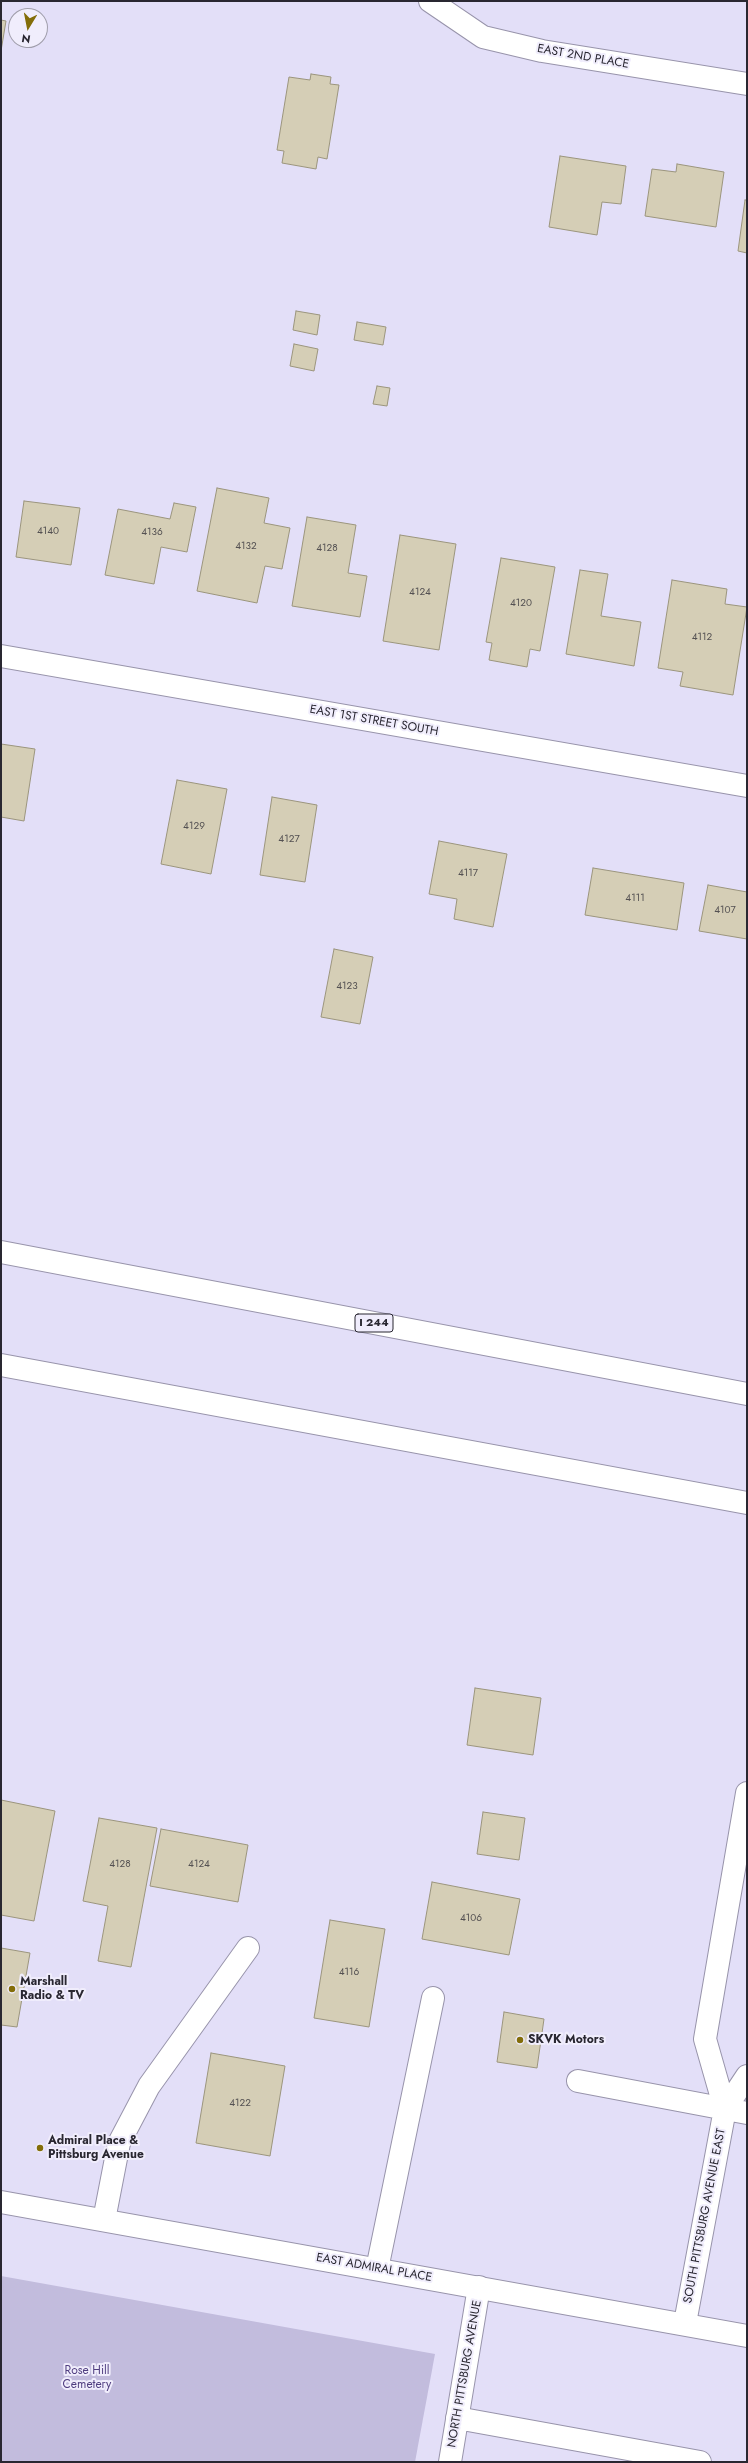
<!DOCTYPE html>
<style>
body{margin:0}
#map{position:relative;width:748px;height:2463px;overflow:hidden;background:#e3dff8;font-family:Jost,sans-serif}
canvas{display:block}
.frame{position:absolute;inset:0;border:2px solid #292731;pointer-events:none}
.north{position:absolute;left:8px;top:8px;width:40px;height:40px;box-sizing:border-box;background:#f0edfc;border:1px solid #a09eab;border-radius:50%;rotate:190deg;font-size:11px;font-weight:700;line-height:16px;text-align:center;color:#292731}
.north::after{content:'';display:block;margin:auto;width:14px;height:18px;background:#836d09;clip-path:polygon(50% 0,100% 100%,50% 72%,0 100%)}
</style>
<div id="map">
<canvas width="748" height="2463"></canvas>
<div class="frame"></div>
<div class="north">N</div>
</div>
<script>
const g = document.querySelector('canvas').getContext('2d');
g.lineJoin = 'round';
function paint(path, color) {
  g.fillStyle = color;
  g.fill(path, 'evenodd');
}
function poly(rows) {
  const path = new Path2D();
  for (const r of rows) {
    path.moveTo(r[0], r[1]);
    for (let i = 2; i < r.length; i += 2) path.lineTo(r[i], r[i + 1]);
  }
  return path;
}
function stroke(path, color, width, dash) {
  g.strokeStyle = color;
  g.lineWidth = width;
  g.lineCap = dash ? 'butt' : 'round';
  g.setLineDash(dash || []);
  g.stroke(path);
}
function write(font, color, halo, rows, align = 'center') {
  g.font = font + ' Jost,sans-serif';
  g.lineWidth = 4;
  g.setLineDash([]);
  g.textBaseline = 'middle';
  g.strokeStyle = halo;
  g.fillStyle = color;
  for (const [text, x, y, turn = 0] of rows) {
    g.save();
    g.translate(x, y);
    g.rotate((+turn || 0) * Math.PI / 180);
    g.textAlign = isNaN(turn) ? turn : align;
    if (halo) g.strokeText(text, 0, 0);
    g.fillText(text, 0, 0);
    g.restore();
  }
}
paint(poly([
 [1,2276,435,2354,415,2462,1,2462]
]), '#c2bcdd');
const building = poly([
 [1,20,6,21,1,51,1,20],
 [311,74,331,77,330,84,339,85,327,159,318,157,316,169,282,163,284,151,277,150,289,77,310,80,311,74],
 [560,156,626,166,621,204,602,202,597,235,549,227,560,156],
 [677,164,724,172,716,227,645,216,652,169,676,172,677,164],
 [745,200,747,200,747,253,738,251,745,200],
 [296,311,320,315,317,335,293,330,296,311],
 [357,322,386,327,383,345,354,340,357,322],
 [294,344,318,349,314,371,290,366,294,344],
 [377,386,390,388,387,406,373,404,377,386],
 [217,488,269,498,264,523,290,528,282,569,265,566,257,603,197,591,217,488],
 [24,501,80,508,71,565,16,557,24,501],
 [174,503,196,507,187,552,161,547,154,584,105,575,118,509,170,519,174,503],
 [307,517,356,525,348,573,367,576,360,617,292,606,307,517],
 [400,535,456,544,439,650,383,641,400,535],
 [501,558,555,567,540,651,530,649,527,667,489,660,492,643,486,642,501,558],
 [580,570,608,574,601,616,641,622,634,666,566,654,580,570],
 [672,580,727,589,725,604,747,607,733,695,680,686,683,672,658,668,672,580],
 [1,744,35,749,24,821,1,817,1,744],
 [177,780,227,789,211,874,161,864,177,780],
 [272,797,317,805,305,882,260,875,272,797],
 [439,841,507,854,493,927,454,919,457,899,429,894,439,841],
 [593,868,684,883,677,930,585,915,593,868],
 [708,885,747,892,747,939,699,931,708,885],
 [334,949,373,957,360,1024,321,1017,334,949],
 [475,1688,541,1698,533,1755,467,1745,475,1688],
 [1,1800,55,1811,34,1921,1,1915,1,1800],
 [483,1812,525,1818,519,1860,477,1854,483,1812],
 [99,1818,157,1828,131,1967,98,1961,108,1906,83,1901,99,1818],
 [161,1829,248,1845,238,1902,150,1886,161,1829],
 [432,1882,520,1899,509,1955,422,1939,432,1882],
 [330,1920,385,1929,369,2027,314,2018,330,1920],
 [1,1948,30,1953,17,2027,1,2025,1,1948],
 [504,2012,544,2019,537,2068,497,2062,504,2012],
 [211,2053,285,2066,270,2156,196,2143,211,2053]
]);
paint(building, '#d5ceb6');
stroke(building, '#9b957d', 1);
const minor = poly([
 [430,1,483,37,542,51,747,84],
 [1,656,747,786],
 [578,2081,747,2113],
 [725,2109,705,2039,747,1793],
 [104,2220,119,2143,149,2086,248,1948],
 [377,2269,433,1998],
 [685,2323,725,2109,747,2076],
 [457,2418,700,2462],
 [450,2462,479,2287]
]);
const major = poly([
 [1,2202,747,2336]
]);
const highway = poly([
 [1,1252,747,1394],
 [1,1365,747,1503]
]);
stroke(minor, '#9894ab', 24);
stroke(major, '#9894ab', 24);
stroke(highway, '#9894ab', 24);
stroke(minor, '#fff', 22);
stroke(major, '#fff', 22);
stroke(highway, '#fff', 22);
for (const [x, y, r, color] of [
 [12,1989,4,"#836d09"],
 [520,2040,4,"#836d09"],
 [40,2148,4,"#836d09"]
]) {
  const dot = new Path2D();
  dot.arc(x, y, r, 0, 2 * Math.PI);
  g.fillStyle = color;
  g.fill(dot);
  stroke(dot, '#f0edfc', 1.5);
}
write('10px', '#545152', null, [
 ["4140",48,532],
 ["4136",152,533],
 ["4132",246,547],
 ["4128",327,549],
 ["4124",420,593],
 ["4120",521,604],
 ["4112",702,638],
 ["4129",194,827],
 ["4127",289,840],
 ["4117",468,874],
 ["4111",635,899],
 ["4107",725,911],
 ["4123",347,987],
 ["4128",120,1865],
 ["4124",199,1865],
 ["4106",471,1919],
 ["4116",349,1973],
 ["4122",240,2104]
]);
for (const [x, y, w] of [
 [374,1323,38]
]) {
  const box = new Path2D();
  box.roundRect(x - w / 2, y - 9, w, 18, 3);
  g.fillStyle = '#f0edfc';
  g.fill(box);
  stroke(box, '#292731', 1);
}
write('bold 11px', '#292731', null, [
 ["I 244",374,1323]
]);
write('12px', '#292731', '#f0edfc', [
 ["EAST 2ND PLACE",583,57,10],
 ["EAST 1ST STREET SOUTH",374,721,10],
 ["SOUTH PITTSBURG AVENUE EAST",705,2216,-79],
 ["EAST ADMIRAL PLACE",374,2268,10],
 ["NORTH PITTSBURG AVENUE",465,2374,-80]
]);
write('bold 12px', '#292731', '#f0edfc', [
 ["Marshall",20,1982],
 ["Radio & TV",20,1996],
 ["SKVK Motors",528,2040],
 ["Admiral Place &",48,2141],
 ["Pittsburg Avenue",48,2155]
], 'left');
write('12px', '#503e80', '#f0edfc', [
 ["Rose Hill",87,2371],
 ["Cemetery",87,2385]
]);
</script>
